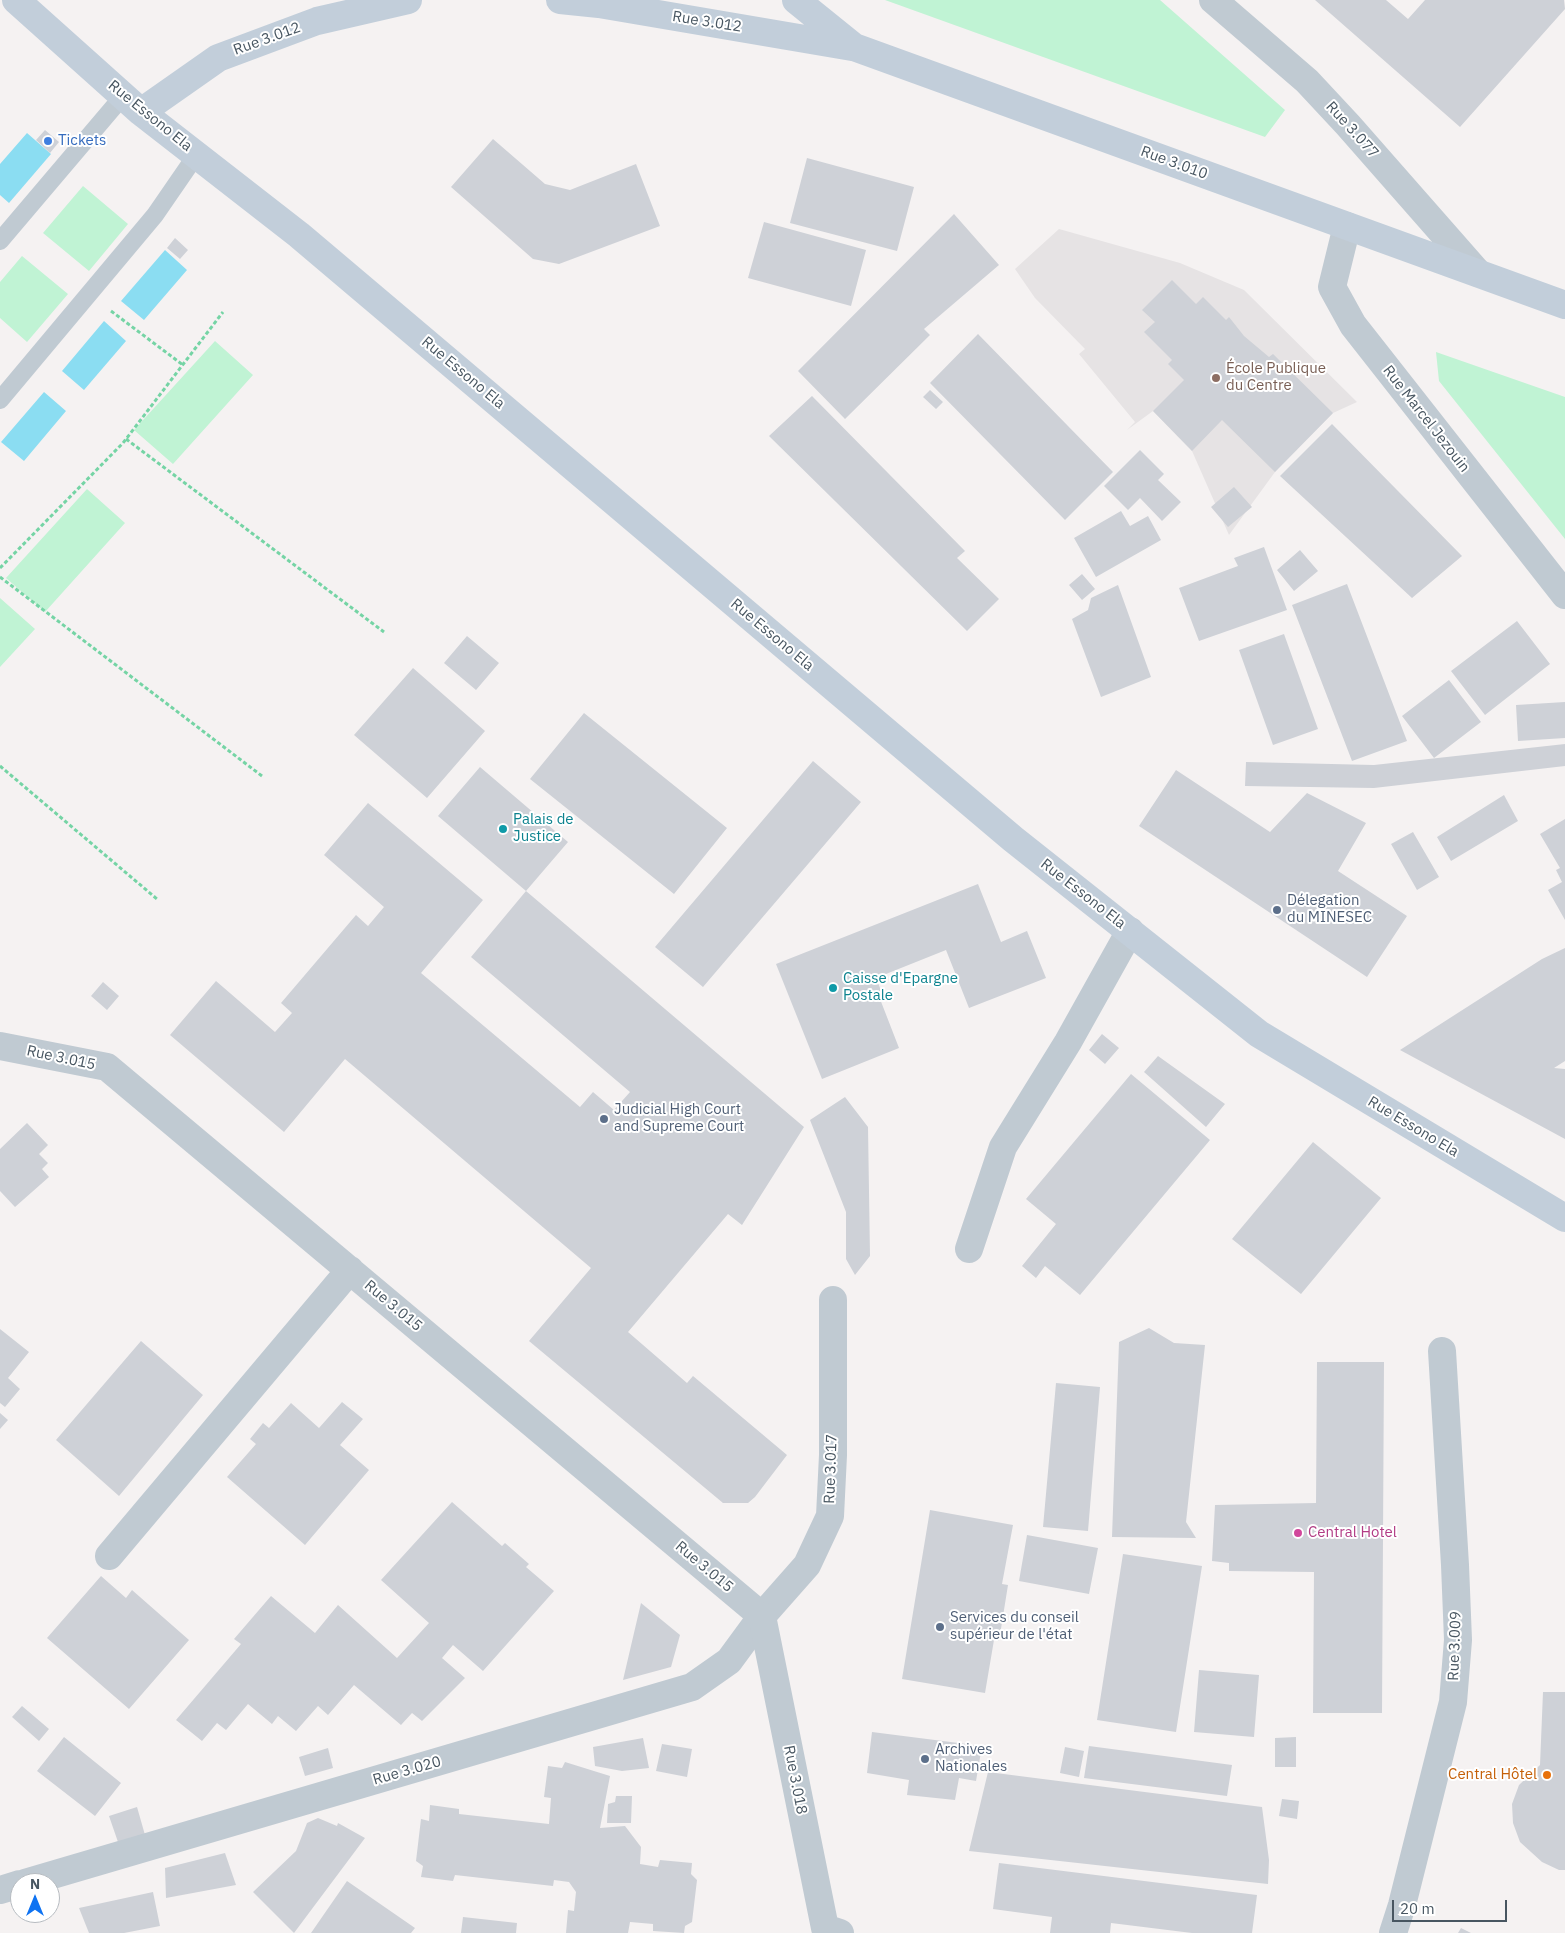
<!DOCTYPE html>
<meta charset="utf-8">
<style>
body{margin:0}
#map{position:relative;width:1565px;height:1933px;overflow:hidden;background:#f5f2f2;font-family:"IBM Plex Sans",sans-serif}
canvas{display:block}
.north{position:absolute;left:10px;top:1873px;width:50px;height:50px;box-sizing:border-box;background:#fff;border:1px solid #b6bbc0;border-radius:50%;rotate:0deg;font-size:14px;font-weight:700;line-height:20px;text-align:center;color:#485661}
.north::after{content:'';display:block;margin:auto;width:18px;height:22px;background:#0f73f2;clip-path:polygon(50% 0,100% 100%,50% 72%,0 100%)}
.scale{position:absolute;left:1392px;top:1900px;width:115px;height:22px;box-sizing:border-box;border:2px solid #485661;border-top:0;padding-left:6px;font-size:15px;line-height:18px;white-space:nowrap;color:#485661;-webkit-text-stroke:4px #fff;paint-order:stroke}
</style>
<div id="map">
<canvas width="1565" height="1933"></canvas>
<div class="north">N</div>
<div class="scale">20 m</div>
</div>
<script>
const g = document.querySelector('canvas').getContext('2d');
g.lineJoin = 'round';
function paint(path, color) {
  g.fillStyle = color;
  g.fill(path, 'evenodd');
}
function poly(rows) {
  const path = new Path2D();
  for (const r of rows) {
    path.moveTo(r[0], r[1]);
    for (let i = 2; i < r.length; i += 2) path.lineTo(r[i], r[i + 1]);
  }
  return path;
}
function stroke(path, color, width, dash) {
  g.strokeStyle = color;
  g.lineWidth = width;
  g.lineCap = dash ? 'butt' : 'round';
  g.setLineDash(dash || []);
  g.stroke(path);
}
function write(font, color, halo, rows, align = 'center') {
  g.font = font + ' "IBM Plex Sans",sans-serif';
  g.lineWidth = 4;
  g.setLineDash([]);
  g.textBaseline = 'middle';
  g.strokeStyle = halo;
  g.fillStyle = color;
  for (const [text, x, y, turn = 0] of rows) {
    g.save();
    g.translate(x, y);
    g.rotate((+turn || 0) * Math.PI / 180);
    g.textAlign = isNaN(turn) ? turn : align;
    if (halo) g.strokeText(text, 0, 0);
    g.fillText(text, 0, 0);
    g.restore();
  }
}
paint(poly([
 [1059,229,1180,263,1244,290,1357,402,1333,413,1275,472,1229,535,1192,451,1153,411,1127,430,1135,422,1079,354,1085,349,1035,298,1015,269]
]), '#e6e3e4');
paint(poly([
 [885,0,1160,0,1285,110,1265,137],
 [83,186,128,224,89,271,43,233],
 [22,256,68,294,27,342,0,318,0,282],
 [215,341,253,375,173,464,134,430],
 [1436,352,1565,397,1565,539,1439,381],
 [87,489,125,523,45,612,6,578],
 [0,598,35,629,0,667]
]), '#c0f3d4');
paint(poly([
 [27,133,51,154,9,203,0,195,0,164],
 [165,250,187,270,144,320,121,301],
 [104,321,126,341,84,390,62,371],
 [44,392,66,411,24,461,1,442]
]), '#8bddf2');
paint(poly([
 [1315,0,1386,0,1408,19,1425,0,1564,0,1565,9,1460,127],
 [45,130,59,142,50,153,36,140],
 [493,139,545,184,570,190,636,164,660,226,559,264,533,259,451,187],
 [807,158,914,187,897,251,790,223],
 [954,214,999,265,924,329,930,335,845,419,798,371],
 [764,222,866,250,851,306,748,278],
 [175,238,188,250,180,259,167,248],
 [1172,280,1196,304,1203,297,1226,320,1229,317,1244,336,1269,357,1273,354,1333,413,1275,472,1222,420,1192,451,1153,411,1184,380,1168,364,1172,360,1144,332,1155,322,1142,310],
 [978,334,1113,472,1065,520,930,383],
 [930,390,943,402,936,409,923,397],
 [812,396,965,551,957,558,999,599,967,631,769,436],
 [1332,424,1462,556,1412,598,1280,476],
 [1140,450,1164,474,1158,480,1181,502,1162,521,1140,498,1128,510,1104,486],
 [1234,487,1252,507,1228,527,1211,507],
 [1121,511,1130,526,1148,516,1161,540,1096,577,1074,538],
 [1264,547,1287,610,1199,641,1179,588,1238,566,1234,558],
 [1300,550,1318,571,1294,591,1277,570],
 [1082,574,1095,589,1082,600,1069,585],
 [1347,584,1407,741,1352,761,1292,605],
 [1118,585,1151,677,1101,697,1072,619,1088,610,1091,598],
 [1517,621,1550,664,1485,715,1451,671],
 [1284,634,1318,729,1273,745,1239,650],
 [467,636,499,663,476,690,444,663],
 [413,668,485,731,427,798,354,735],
 [1449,680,1481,722,1434,758,1402,716],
 [1565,702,1565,738,1518,741,1516,705],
 [584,713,727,828,674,894,530,779],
 [1565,744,1565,766,1374,788,1245,786,1246,762,1374,765],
 [813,761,861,802,703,987,655,947],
 [480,767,568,842,526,891,804,1127,742,1225,728,1214,628,1332,687,1383,693,1376,787,1455,755,1497,748,1503,723,1503,529,1341,591,1268,345,1059,284,1132,170,1035,216,981,275,1032,292,1013,281,1003,356,915,368,926,384,907,324,855,368,803,483,900,421,973,580,1107,593,1092,614,1110,630,1092,471,957,526,891,438,816],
 [1176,770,1270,832,1307,793,1366,823,1338,871,1407,916,1367,977,1139,826],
 [1504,795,1518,821,1451,861,1437,837],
 [1565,819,1565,920,1548,890,1562,882,1556,870,1560,868,1540,834],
 [1413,832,1439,877,1417,890,1391,844],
 [978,884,1001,942,1027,931,1046,978,969,1008,946,950,876,978,884,998,880,999,899,1048,822,1079,776,964],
 [1565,948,1565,1061,1554,1068,1565,1069,1565,1139,1400,1050,1542,959],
 [103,982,119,996,107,1010,91,996],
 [1102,1034,1119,1048,1105,1064,1089,1050],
 [1158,1056,1225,1104,1206,1127,1144,1072],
 [1131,1074,1210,1140,1080,1295,1045,1266,1036,1278,1022,1266,1056,1224,1026,1199],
 [845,1097,868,1127,870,1256,855,1275,846,1259,846,1212,810,1120],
 [27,1123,48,1145,39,1154,48,1163,42,1169,49,1177,15,1207,0,1191,0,1149],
 [1313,1142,1381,1198,1301,1294,1232,1239],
 [1149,1328,1174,1343,1205,1345,1186,1522,1196,1538,1112,1537,1119,1342],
 [0,1329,29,1352,8,1378,20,1389,5,1407,0,1403],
 [141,1341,203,1395,119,1496,56,1440],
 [1317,1362,1384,1362,1382,1713,1313,1713,1314,1572,1229,1571,1229,1563,1212,1561,1215,1505,1316,1503],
 [1056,1383,1100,1387,1088,1531,1043,1527],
 [342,1402,363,1419,340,1445,369,1470,305,1545,227,1477,256,1444,250,1439,263,1423,269,1428,291,1403,319,1428],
 [0,1413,8,1420,0,1429],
 [452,1502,502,1546,505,1543,529,1564,526,1567,554,1591,483,1671,453,1645,442,1658,465,1678,422,1721,412,1713,401,1725,354,1685,328,1715,318,1706,296,1731,278,1716,272,1724,248,1704,226,1730,217,1723,202,1741,176,1720,241,1644,234,1639,271,1596,315,1633,338,1605,397,1658,429,1623,381,1580],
 [930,1510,1013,1525,1002,1584,1008,1585,999,1641,994,1640,985,1693,902,1679],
 [1027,1535,1098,1548,1089,1594,1019,1581],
 [1123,1554,1202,1566,1176,1732,1097,1720],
 [101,1576,126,1598,132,1590,189,1640,129,1709,47,1638],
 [641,1603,680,1635,671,1667,623,1680],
 [1199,1670,1259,1675,1254,1737,1194,1732],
 [1543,1692,1565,1692,1565,1870,1559,1870,1542,1862,1520,1842,1513,1823,1512,1804,1519,1785,1540,1765],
 [22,1706,49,1729,39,1741,12,1717],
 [872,1732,982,1746,976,1781,959,1778,955,1800,907,1795,909,1780,867,1773],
 [64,1737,121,1783,95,1816,37,1771],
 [1296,1737,1296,1767,1275,1767,1275,1738],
 [643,1738,649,1768,622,1771,595,1766,593,1747],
 [662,1744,692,1749,687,1777,656,1771],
 [1089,1746,1232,1765,1227,1796,1084,1778],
 [1065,1747,1084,1751,1079,1777,1060,1773],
 [328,1748,333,1768,305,1776,299,1757],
 [565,1762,610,1776,600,1828,625,1826,641,1847,640,1864,658,1867,660,1860,692,1863,691,1874,697,1880,692,1922,685,1926,684,1933,653,1931,653,1924,630,1922,628,1933,566,1933,568,1910,574,1911,576,1892,569,1882,554,1880,553,1886,455,1875,453,1881,421,1877,423,1866,416,1861,421,1819,429,1821,430,1805,459,1809,459,1814,549,1824,551,1798,544,1797,548,1766,562,1768],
 [988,1772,1262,1807,1269,1860,1268,1884,969,1851],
 [616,1796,632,1796,631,1823,607,1823,608,1804,615,1802],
 [1282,1799,1299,1801,1297,1819,1279,1816],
 [137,1807,145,1835,118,1842,109,1816],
 [318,1818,337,1826,338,1823,365,1838,294,1933,253,1892,296,1851,307,1823],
 [225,1853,236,1885,166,1898,165,1868],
 [999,1863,1257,1895,1252,1933,1192,1933,1111,1923,1110,1933,1050,1933,1052,1917,993,1909],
 [347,1881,415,1928,411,1933,311,1933],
 [153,1892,160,1926,124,1933,89,1933,79,1908],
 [463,1917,517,1923,516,1933,461,1933],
 [1461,1928,1471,1933,1458,1933]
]), '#ced1d7');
stroke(poly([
 [111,311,183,365],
 [126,439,384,632],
 [0,568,123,443,223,312],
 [0,577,262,776],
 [0,766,157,899]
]), '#75d4a5', 3, [4, 2.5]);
stroke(poly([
 [0,241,123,96],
 [0,400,155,215,197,154]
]), '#c0cad2', 18);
stroke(poly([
 [1213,0,1307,81,1348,125,1478,273],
 [1347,226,1332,287,1353,325,1565,595],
 [0,1046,107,1067,762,1616],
 [969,1249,1003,1147,1068,1042,1130,931],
 [109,1556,350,1270],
 [25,1883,692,1687,729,1661,762,1616,807,1565,830,1516,833,1455,833,1300],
 [0,1890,20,1884],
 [1393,1933,1402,1905,1453,1702,1458,1640,1455,1565,1442,1351]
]), '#c0cad2', 28);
stroke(poly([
 [762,1616,825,1928,840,1933]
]), '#c0cad2', 28);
stroke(poly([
 [16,0,141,112,299,235,1013,839,1259,1034,1565,1218],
 [560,0,599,4,852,47],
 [796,0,854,47,1565,305],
 [141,112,218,58,317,21,408,0]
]), '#c2ceda', 28);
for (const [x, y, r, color] of [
 [48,141,5,"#3f7fe0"],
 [1216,378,5,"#8d6e63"],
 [503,829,5,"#0f9aa8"],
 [1277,910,5,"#5c6f8a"],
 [833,988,5,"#0f9aa8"],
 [604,1119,5,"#5c6f8a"],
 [1298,1533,5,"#d1479c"],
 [940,1627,5,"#5c6f8a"],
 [925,1759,5,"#5c6f8a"],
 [1547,1775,5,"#e8710a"]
]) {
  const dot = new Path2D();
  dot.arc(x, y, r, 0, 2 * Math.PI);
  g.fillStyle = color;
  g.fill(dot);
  stroke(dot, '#fff', 2);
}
write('15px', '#485661', '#fff', [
 ["Rue 3.012",707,22,9],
 ["Rue 3.012",267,39,-20],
 ["Rue Essono Ela",150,116,39],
 ["Rue 3.077",1352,130,48],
 ["Rue 3.010",1174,163,20],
 ["Rue Essono Ela",463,373,40],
 ["Rue Marcel Jezouin",1426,419,52],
 ["Rue Essono Ela",772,635,40],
 ["Rue Essono Ela",1083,894,38],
 ["Rue 3.015",61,1058,12],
 ["Rue Essono Ela",1413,1127,31],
 ["Rue 3.015",393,1306,40],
 ["Rue 3.017",831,1469,-88],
 ["Rue 3.015",704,1567,40],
 ["Rue 3.009",1455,1646,-88],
 ["Rue 3.020",407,1771,-16],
 ["Rue 3.018",795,1780,79]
]);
write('15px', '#366cbe', '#fff', [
 ["Tickets",58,141]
], 'left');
write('15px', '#785e54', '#fff', [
 ["École Publique",1226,369],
 ["du Centre",1226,386]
], 'left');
write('15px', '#0d838f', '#fff', [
 ["Palais de",513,820],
 ["Justice",513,837],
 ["Caisse d'Epargne",843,979],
 ["Postale",843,996]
], 'left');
write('15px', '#4e5e75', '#fff', [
 ["Délegation",1287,901],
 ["du MINESEC",1287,918],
 ["Judicial High Court",614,1110],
 ["and Supreme Court",614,1127],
 ["Services du conseil",950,1618],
 ["supérieur de l'état",950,1635],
 ["Archives",935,1750],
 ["Nationales",935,1767]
], 'left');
write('15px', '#b23c85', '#fff', [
 ["Central Hotel",1308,1533]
], 'left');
write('15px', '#c56008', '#fff', [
 ["Central Hôtel",1537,1775]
], 'right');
</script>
